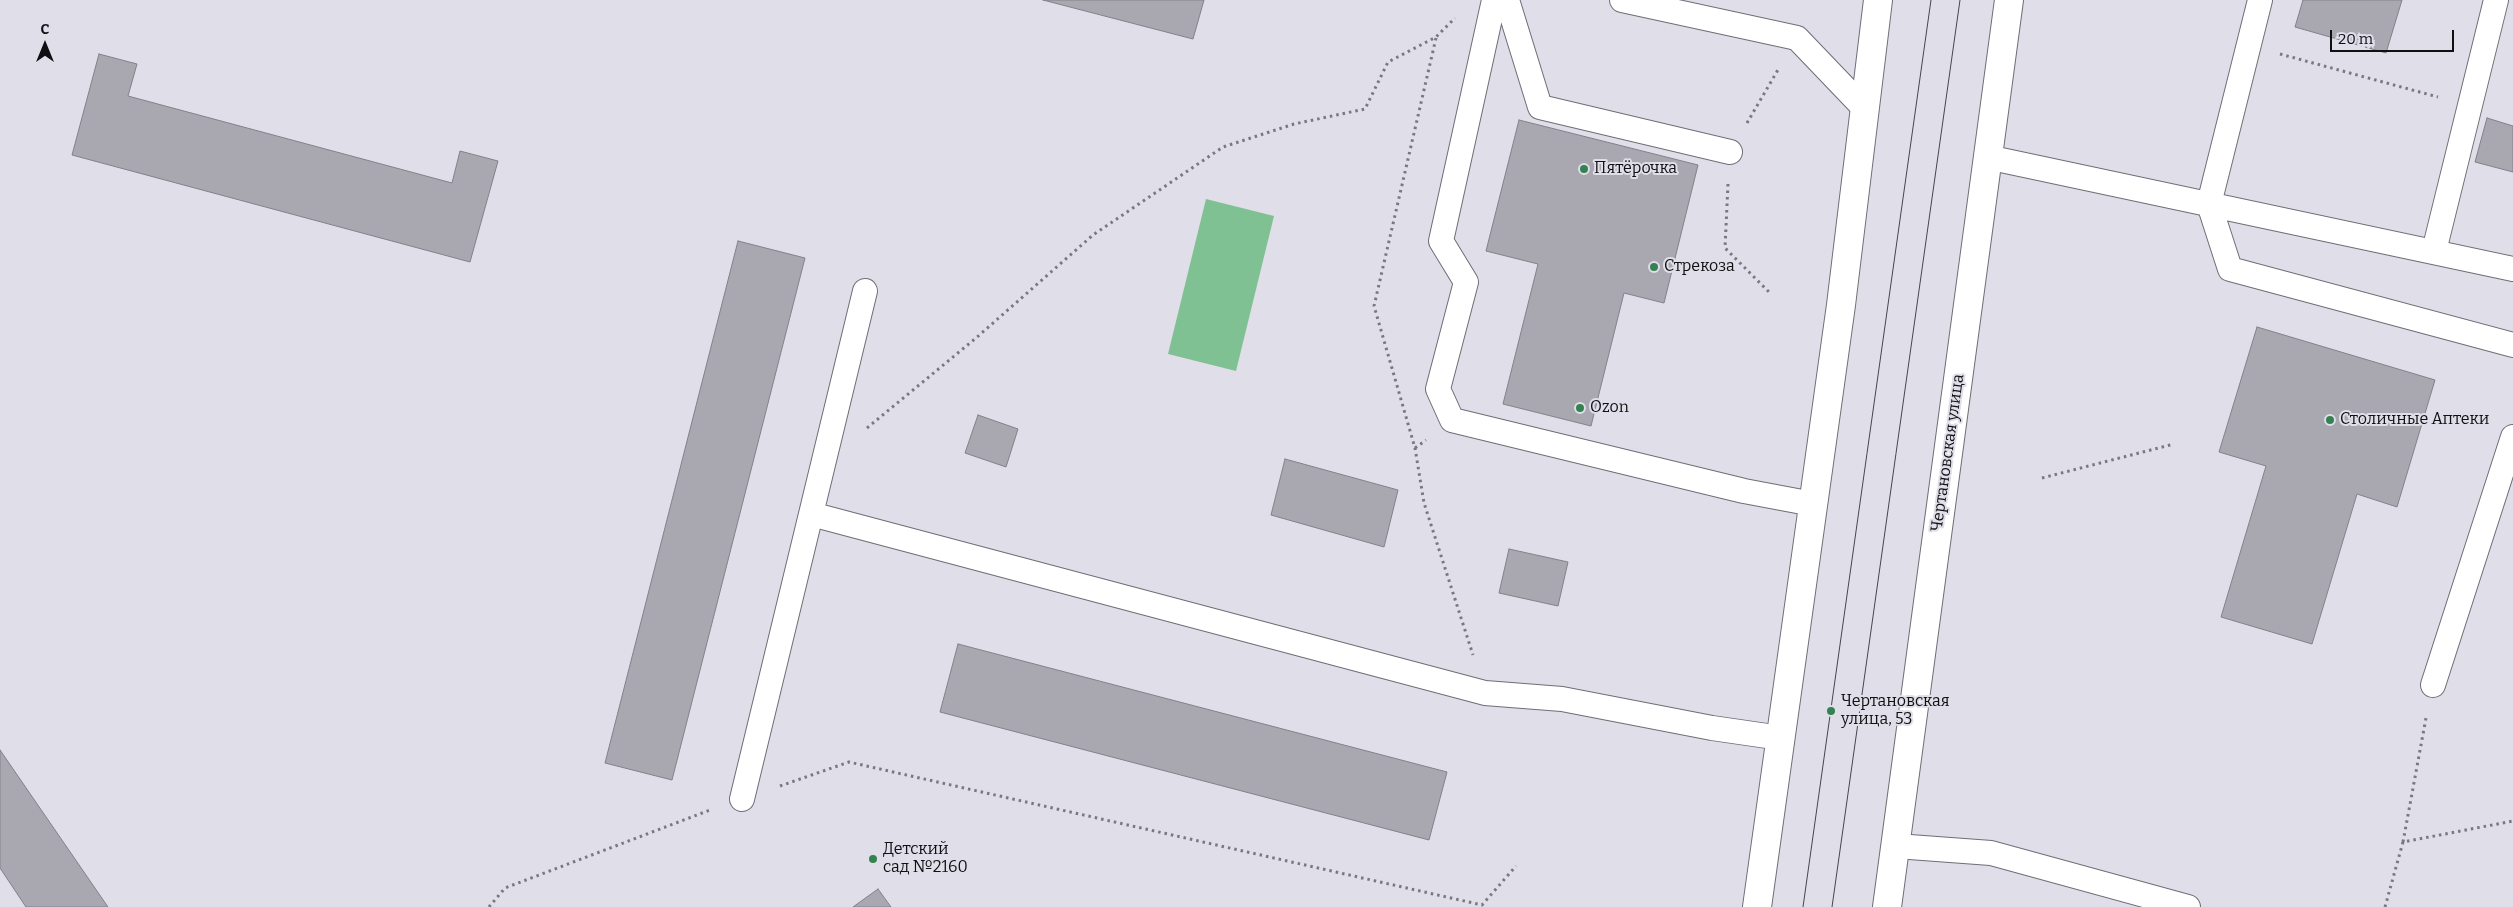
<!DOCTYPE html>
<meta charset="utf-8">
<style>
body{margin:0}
#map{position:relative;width:2513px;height:907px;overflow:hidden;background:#e0dee8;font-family:Bitter,serif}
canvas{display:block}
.north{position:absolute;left:20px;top:20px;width:50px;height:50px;-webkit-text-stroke:4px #e0dee8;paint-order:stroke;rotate:0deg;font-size:14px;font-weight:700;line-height:20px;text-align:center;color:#101013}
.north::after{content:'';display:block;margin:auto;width:18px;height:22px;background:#101013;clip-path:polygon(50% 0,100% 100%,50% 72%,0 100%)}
.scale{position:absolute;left:2330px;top:30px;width:124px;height:22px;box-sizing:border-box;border:2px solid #101013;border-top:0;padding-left:6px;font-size:15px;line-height:18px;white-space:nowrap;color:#101013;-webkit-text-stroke:4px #e0dee8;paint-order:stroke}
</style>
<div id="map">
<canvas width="2513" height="907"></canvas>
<div class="north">С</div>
<div class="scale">20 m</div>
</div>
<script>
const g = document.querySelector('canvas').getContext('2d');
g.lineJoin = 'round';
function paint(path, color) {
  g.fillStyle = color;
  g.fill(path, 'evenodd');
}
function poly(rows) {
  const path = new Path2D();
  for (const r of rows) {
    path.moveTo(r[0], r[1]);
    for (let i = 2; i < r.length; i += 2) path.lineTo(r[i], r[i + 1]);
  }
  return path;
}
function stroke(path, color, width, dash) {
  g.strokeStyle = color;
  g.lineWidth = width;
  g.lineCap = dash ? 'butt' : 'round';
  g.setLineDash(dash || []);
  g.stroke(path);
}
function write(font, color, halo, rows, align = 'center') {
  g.font = font + ' Bitter,serif';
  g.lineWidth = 4;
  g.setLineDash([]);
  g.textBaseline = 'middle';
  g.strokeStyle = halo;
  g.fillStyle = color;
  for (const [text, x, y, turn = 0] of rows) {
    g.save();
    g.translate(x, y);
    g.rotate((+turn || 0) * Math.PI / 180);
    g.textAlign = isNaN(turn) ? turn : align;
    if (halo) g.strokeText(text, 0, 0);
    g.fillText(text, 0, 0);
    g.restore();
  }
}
paint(poly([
 [1206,199,1274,216,1236,371,1168,354]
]), '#7fc193');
const building = poly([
 [1043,0,1204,0,1193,39,1043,0],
 [2303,0,2402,0,2386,53,2295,27,2303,0],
 [99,54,137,64,128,96,452,183,460,151,498,161,470,262,72,155,99,54],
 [2487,118,2513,126,2513,172,2475,162,2487,118],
 [1519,120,1698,165,1664,303,1624,293,1591,426,1503,404,1538,264,1486,251,1519,120],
 [738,241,805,258,672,780,605,763,738,241],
 [2257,327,2435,380,2397,507,2357,494,2312,644,2221,617,2266,466,2219,452,2257,327],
 [978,415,1018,429,1006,467,965,453,978,415],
 [1285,459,1398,490,1384,547,1271,515,1285,459],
 [1509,549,1568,562,1558,606,1499,593,1509,549],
 [958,644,1447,772,1429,840,940,712,958,644],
 [0,750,108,907,26,907,0,868,0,750],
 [878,889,891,907,853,907,878,889]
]);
paint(building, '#a9a8b1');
stroke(building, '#82818a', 1);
const lane = poly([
 [1494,0,1441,241,1466,282,1438,389,1452,420,1744,491,1813,504],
 [1507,0,1540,107,1730,152],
 [1622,0,1797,38,1864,108],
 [2260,0,2209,204,2230,269,2513,345],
 [1987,157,2513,269],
 [2434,251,2496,0],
 [811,514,1485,693,1562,699,1712,728,1781,738],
 [2433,685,2513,437],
 [742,799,865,291],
 [1896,846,1991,853,2188,907]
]);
const secondary = poly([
 [1757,907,1841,305,1878,0],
 [1887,907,2009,0]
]);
stroke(lane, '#6f6d76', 26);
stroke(secondary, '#6f6d76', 30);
stroke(poly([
 [1436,38,1374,306,1415,448,1424,503,1473,655],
 [2280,54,2438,97],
 [1747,123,1779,68],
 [1728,184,1725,248,1770,293],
 [867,428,976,338,1093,235,1223,147,1294,124,1365,109,1388,62,1436,37,1455,18],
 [1415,448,1426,440],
 [2042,478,2174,444],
 [780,786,849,762,1482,905,1516,866],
 [2403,842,2426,718],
 [489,907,505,888,710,810],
 [2385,907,2403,842,2513,821]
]), '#79787f', 3, [2.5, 4]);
stroke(lane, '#fff', 24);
stroke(secondary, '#fff', 28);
stroke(poly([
 [1803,907,1931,0],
 [1832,907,1960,0]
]), '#46454a', 1);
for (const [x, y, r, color] of [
 [1584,169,5,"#348252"],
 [1654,267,5,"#348252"],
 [1580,408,5,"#348252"],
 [2330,420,5,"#348252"],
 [1831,711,5,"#348252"],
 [873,859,5,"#348252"]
]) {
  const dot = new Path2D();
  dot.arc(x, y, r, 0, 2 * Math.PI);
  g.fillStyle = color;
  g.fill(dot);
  stroke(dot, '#e0dee8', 2);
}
write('16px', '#101013', '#e0dee8', [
 ["Пятёрочка",1594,169],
 ["Стрекоза",1664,267],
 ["Ozon",1590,408],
 ["Столичные Аптеки",2340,420],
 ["Чертановская",1841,702],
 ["улица, 53",1841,720],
 ["Детский",883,850],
 ["сад №2160",883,868]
], 'left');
write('16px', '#101013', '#e0dee8', [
 ["Чертановская улица",1948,453,-82]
]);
</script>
